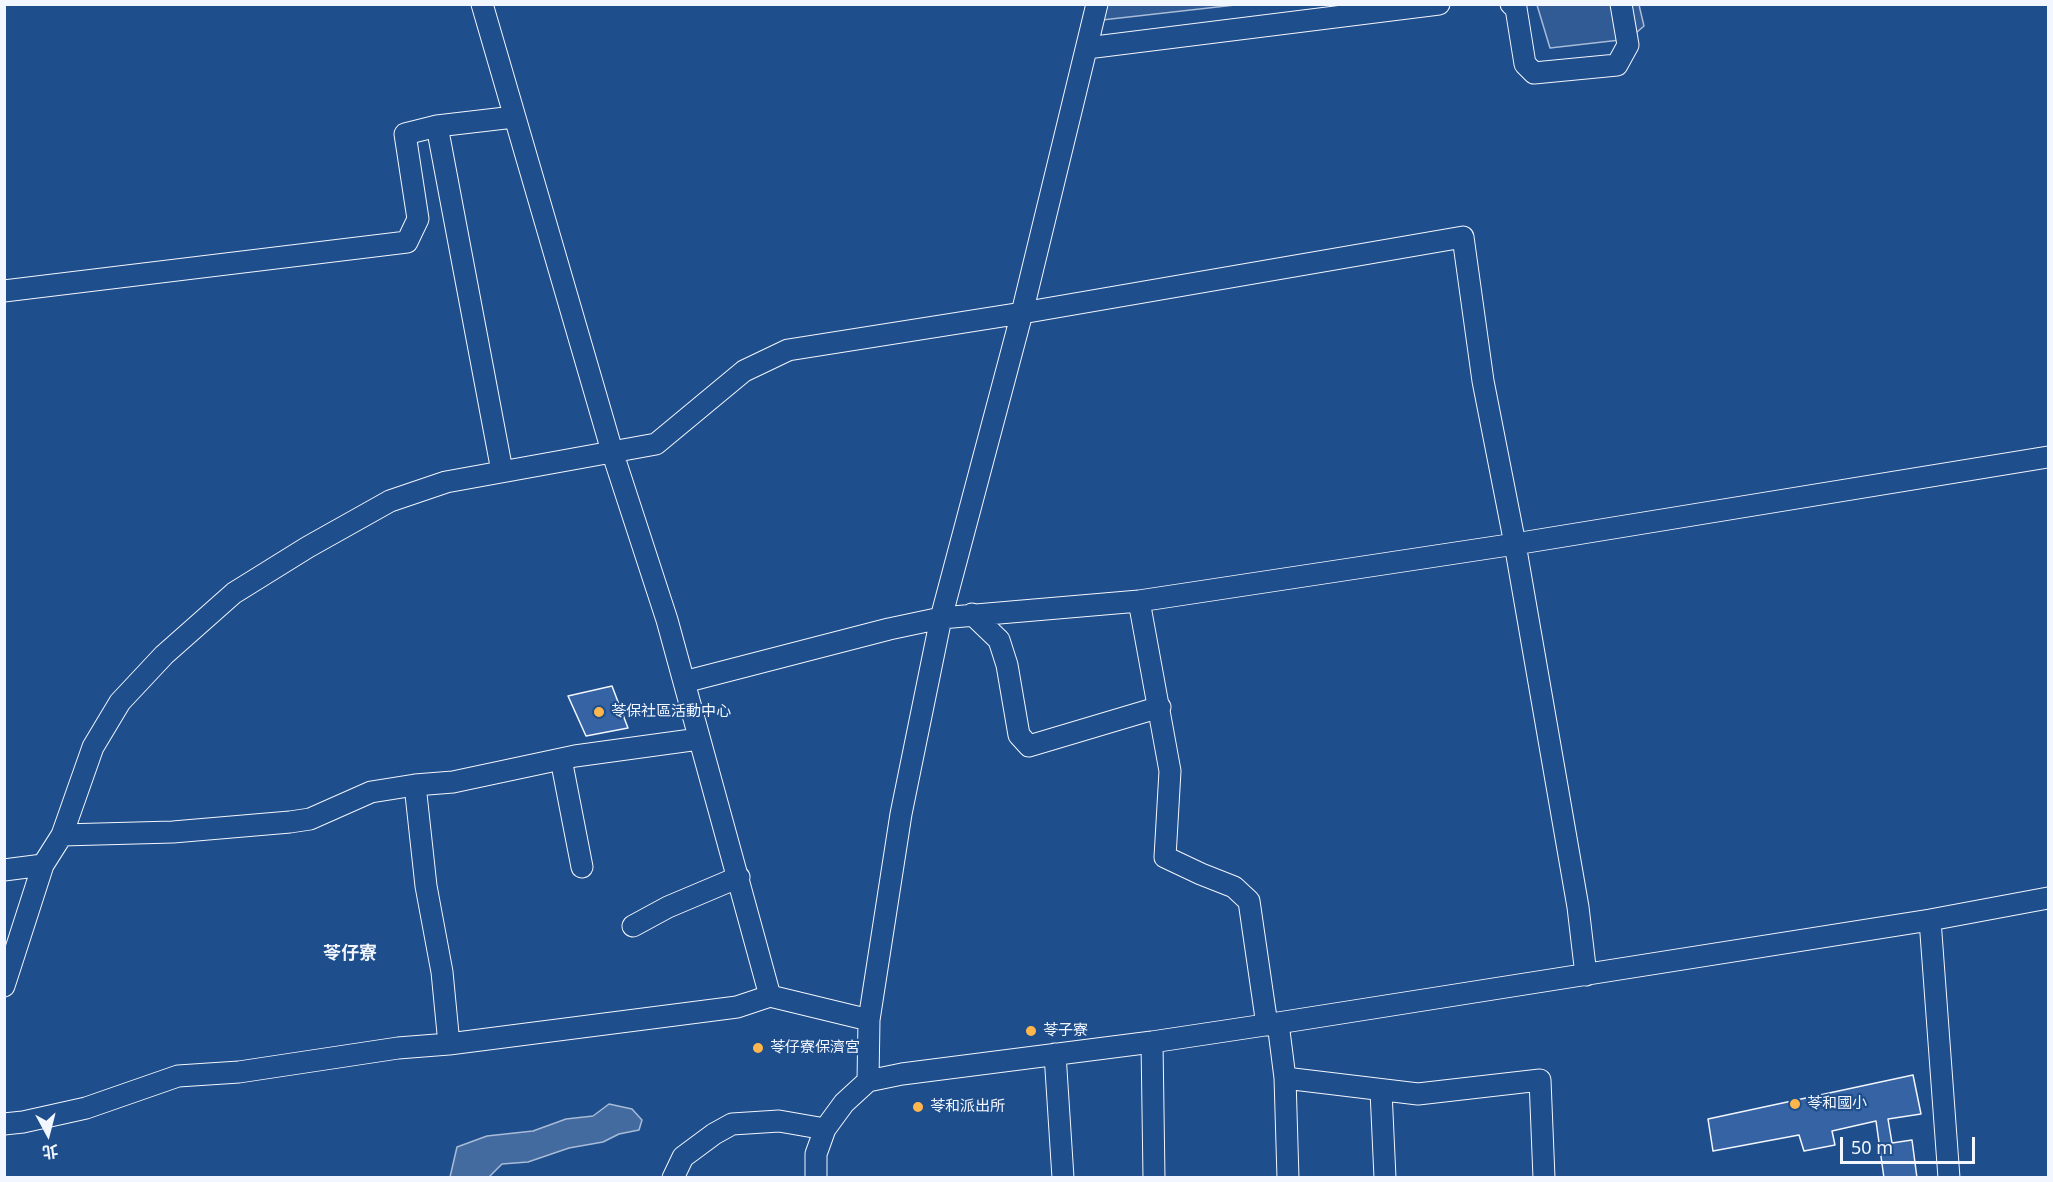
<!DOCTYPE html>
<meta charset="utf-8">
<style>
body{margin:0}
#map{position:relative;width:2053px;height:1182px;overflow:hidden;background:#1f4e8c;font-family:"Noto Sans","Noto Sans TC",sans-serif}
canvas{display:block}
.frame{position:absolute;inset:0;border:6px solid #f2f6ff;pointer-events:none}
.north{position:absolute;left:18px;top:1104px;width:60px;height:60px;-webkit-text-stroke:4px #1f4e8c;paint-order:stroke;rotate:173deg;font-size:16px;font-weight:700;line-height:24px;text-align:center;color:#f2f6ff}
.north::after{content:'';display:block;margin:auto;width:21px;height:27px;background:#f2f6ff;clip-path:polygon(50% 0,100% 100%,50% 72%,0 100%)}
.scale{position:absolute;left:1840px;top:1137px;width:135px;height:27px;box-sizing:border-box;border:3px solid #f2f6ff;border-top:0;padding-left:8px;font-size:18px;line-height:21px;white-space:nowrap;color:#f2f6ff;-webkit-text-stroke:4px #1f4e8c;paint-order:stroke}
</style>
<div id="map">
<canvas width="2053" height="1182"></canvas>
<div class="frame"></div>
<div class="north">北</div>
<div class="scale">50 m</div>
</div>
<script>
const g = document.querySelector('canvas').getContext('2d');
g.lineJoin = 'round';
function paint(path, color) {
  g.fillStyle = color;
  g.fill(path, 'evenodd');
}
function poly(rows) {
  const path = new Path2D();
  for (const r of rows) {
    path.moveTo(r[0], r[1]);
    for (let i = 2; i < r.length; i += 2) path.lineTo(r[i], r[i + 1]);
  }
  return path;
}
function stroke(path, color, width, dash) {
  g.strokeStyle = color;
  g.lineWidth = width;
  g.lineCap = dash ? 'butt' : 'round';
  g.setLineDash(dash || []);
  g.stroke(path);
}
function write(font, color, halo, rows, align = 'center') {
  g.font = font + ' "Noto Sans","Noto Sans TC",sans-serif';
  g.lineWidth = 4.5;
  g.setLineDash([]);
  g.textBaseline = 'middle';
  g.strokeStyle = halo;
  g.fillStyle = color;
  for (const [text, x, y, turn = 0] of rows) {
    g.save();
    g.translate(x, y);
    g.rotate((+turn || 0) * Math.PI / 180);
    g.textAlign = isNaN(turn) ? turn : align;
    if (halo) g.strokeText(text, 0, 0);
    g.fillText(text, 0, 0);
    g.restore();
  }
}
const built = poly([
 [1106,5,1235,5,1102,20,1106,5],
 [1537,5,1639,5,1644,26,1629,39,1550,48,1537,5]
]);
paint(built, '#305b95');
stroke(built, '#a8bbd7', 1.5);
const water = poly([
 [609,1104,632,1109,642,1120,639,1130,619,1134,603,1142,569,1148,528,1162,502,1164,489,1177,450,1177,457,1147,487,1136,533,1131,566,1119,593,1116,609,1104]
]);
paint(water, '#446ba0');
stroke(water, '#a8bbd7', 1.5);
const building = poly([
 [612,686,628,728,586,736,568,696,612,686],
 [1913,1075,1921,1114,1888,1119,1892,1143,1912,1140,1917,1178,1884,1178,1876,1121,1832,1131,1835,1145,1804,1151,1799,1135,1713,1151,1708,1119,1913,1075]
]);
paint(building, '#3563a3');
stroke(building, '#f2f6ff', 1.5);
const minor = poly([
 [482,4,612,451,667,620,770,996,869,1020],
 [1511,4,1516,8,1525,64,1534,73,1617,65,1628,45,1621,4],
 [1087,48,1439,4],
 [437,126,502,471],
 [4,291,407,242,418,219,405,134,437,126,514,117],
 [1139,601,1170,771,1165,857,1201,874,1234,887,1249,901,1267,1025],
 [972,614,999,640,1007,665,1019,735,1029,746,1160,707],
 [684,682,889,629,941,618,1139,601,1515,544,2048,457],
 [561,759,582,867],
 [415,785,426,886,442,972,449,1044],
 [62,835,173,832,290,822,310,819,371,792,415,785,453,782,575,756,699,739],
 [4,870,43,865],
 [1930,920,1949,1178],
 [633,926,668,907,739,877],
 [4,986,43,865,62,835,93,747,120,702,164,655,234,593,308,547,390,501,446,482,656,444,744,371,788,350,1022,313,1463,237,1483,381,1515,544,1578,907,1586,975],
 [1278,1023,1285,1078,1288,1178],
 [1152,1042,1154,1178],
 [1055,1054,1063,1178],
 [1285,1078,1418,1094,1540,1080,1544,1178],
 [868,1081,869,1020,901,814,941,618,1022,313,1097,4],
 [1381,1091,1385,1178],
 [4,1124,23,1122,86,1108,178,1076,239,1072,398,1048,449,1044,737,1007,770,996],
 [673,1178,683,1157,714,1134,732,1124,779,1121,825,1129],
 [816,1178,816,1154,825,1129,844,1103,868,1081,902,1074,1152,1042,1278,1023,1930,920,2048,898]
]);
stroke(minor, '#f2f6ff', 23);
stroke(minor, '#1f4e8c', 21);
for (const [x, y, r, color] of [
 [599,712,6,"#ffb74d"],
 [1031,1031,6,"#ffb74d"],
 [758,1048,6,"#ffb74d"],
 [1795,1104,6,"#ffb74d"],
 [918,1107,6,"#ffb74d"]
]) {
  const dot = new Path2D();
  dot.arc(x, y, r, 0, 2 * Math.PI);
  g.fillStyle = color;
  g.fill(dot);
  stroke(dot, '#1f4e8c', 2);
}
write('15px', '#f2f6ff', '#1f4e8c', [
 ["苓保社區活動中心",611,712],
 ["苓子寮",1043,1031],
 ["苓仔寮保濟宮",770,1048],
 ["苓和國小",1807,1104],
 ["苓和派出所",930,1107]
], 'left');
write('bold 18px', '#f2f6ff', '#1f4e8c', [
 ["苓仔寮",350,954]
]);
</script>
